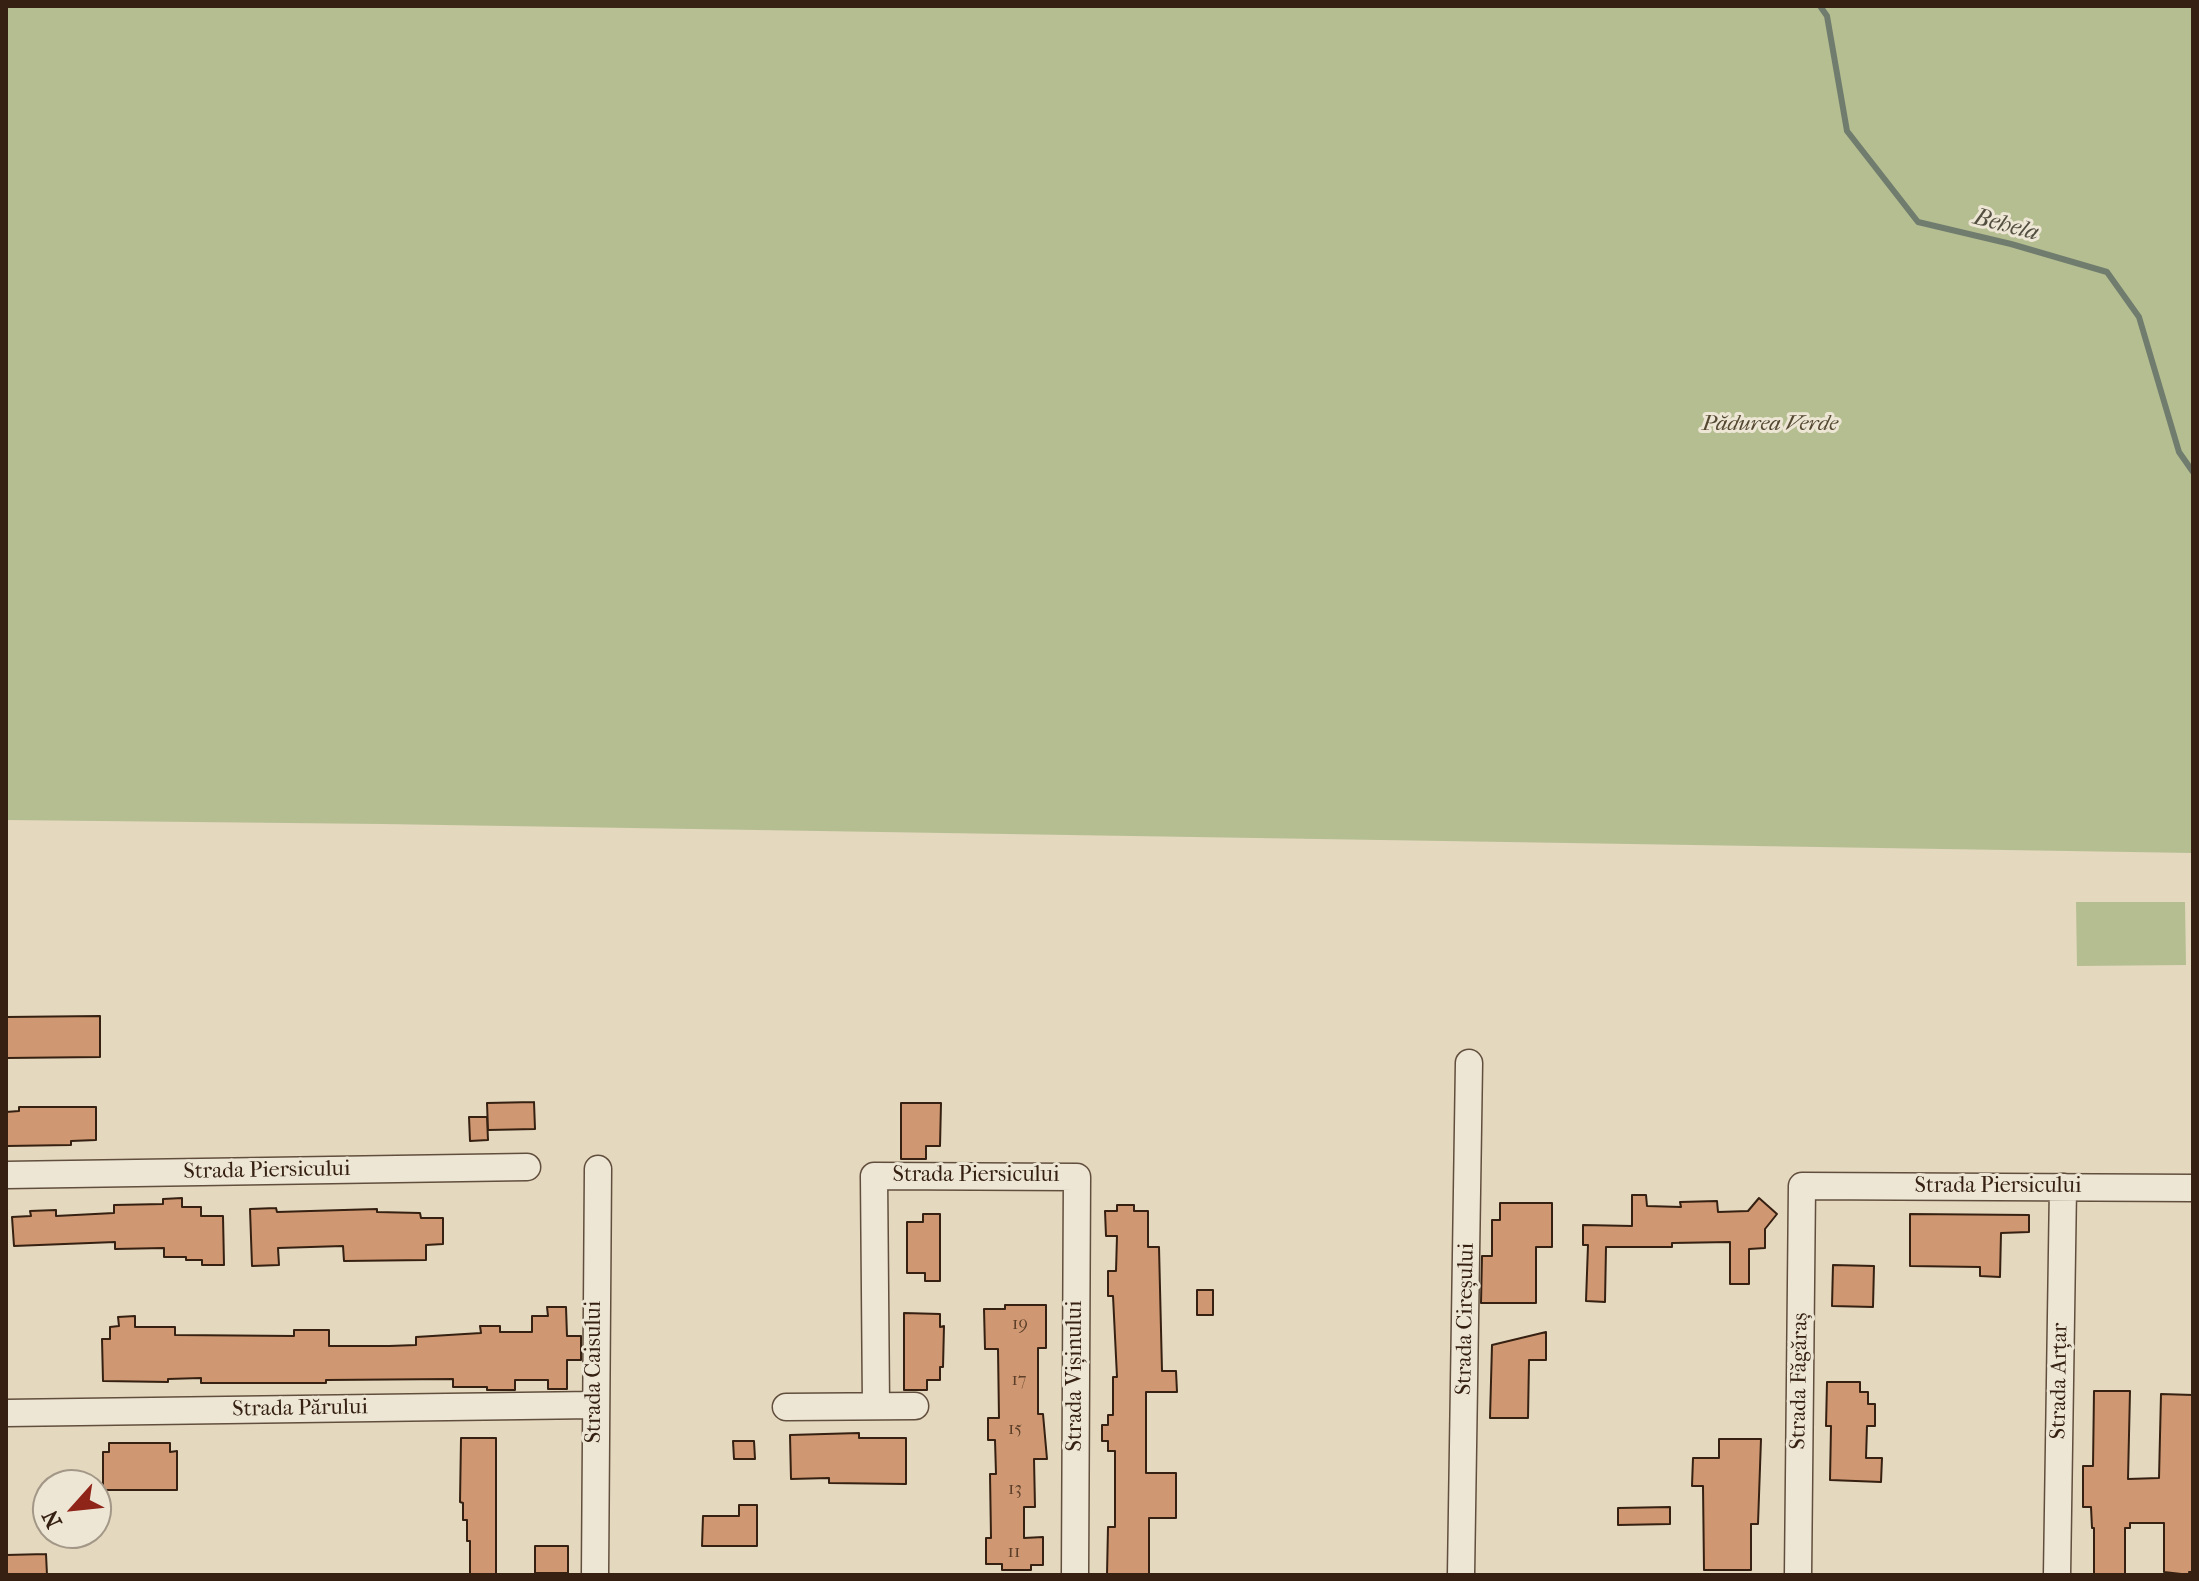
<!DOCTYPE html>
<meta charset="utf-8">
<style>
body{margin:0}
#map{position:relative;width:2199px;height:1581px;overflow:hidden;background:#e4d8bf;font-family:"IM FELL French Canon",serif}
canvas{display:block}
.frame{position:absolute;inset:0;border:8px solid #352011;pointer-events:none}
.north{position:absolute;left:32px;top:1469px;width:80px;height:80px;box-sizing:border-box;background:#ede6d5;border:2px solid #a39787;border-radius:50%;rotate:243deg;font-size:22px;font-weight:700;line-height:32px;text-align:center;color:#352011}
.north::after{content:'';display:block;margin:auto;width:28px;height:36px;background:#8f2418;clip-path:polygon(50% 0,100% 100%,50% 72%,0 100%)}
</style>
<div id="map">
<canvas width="2199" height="1581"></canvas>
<div class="frame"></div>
<div class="north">N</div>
</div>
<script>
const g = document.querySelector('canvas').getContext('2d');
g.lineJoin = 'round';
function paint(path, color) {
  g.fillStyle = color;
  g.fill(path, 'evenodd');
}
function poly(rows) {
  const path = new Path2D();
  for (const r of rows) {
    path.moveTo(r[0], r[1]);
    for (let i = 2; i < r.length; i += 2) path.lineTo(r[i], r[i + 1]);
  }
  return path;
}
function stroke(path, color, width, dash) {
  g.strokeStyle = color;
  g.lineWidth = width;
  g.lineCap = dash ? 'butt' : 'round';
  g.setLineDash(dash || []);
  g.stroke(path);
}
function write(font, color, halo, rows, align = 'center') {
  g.font = font + ' "IM FELL French Canon",serif';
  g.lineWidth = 6;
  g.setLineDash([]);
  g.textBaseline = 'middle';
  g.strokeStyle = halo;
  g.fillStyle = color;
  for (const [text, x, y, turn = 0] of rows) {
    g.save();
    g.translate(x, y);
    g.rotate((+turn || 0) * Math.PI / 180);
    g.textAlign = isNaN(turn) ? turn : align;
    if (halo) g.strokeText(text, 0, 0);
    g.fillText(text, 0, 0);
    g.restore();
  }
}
paint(poly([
 [6,6,2193,6,2193,853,382,824,6,820],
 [2076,902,2185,902,2186,965,2077,966]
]), '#b5be91');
stroke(poly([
 [1820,6,1827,16,1847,131,1918,222,2011,244,2107,272,2139,317,2179,452,2193,472]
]), '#707d6e', 6);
const building = poly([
 [100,1016,100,1057,6,1058,6,1017,100,1016],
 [534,1102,535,1129,488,1130,487,1103,534,1102],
 [901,1103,941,1103,940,1146,926,1146,926,1159,901,1159,901,1103],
 [19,1107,96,1107,96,1140,71,1141,71,1145,6,1146,6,1112,19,1111,19,1107],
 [469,1117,487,1117,488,1140,470,1141,469,1117],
 [1632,1195,1646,1195,1647,1206,1681,1207,1680,1202,1717,1201,1718,1212,1748,1211,1759,1198,1777,1214,1765,1229,1765,1248,1749,1249,1749,1284,1730,1284,1730,1242,1672,1243,1672,1247,1606,1247,1605,1302,1586,1301,1588,1245,1583,1245,1583,1225,1632,1226,1632,1195],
 [182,1198,182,1207,201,1207,201,1216,223,1216,224,1265,202,1265,202,1260,186,1260,186,1257,164,1257,164,1248,115,1249,115,1242,14,1246,12,1217,31,1216,30,1211,56,1210,56,1216,114,1213,114,1205,163,1204,163,1199,182,1198],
 [1500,1203,1552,1203,1552,1247,1536,1247,1536,1303,1481,1303,1482,1256,1492,1256,1492,1220,1500,1220,1500,1203],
 [1117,1205,1134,1205,1134,1211,1148,1211,1148,1247,1159,1247,1162,1371,1176,1371,1177,1392,1146,1392,1146,1473,1176,1473,1176,1518,1149,1518,1149,1575,1107,1575,1108,1527,1115,1527,1115,1451,1108,1451,1108,1441,1102,1441,1102,1425,1108,1425,1108,1415,1113,1415,1113,1377,1117,1377,1113,1296,1108,1296,1108,1271,1116,1271,1117,1236,1106,1236,1105,1211,1117,1211,1117,1205],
 [276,1208,277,1212,377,1209,377,1212,420,1213,421,1218,443,1218,443,1244,426,1245,426,1260,344,1261,343,1246,278,1248,279,1265,252,1266,250,1209,276,1208],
 [923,1214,940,1214,940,1281,925,1281,925,1273,907,1273,907,1222,923,1222,923,1214],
 [1910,1214,2029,1215,2029,1232,2001,1233,2000,1277,1980,1276,1980,1267,1910,1266,1910,1214],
 [1833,1265,1874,1266,1873,1307,1832,1306,1833,1265],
 [1197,1290,1213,1290,1213,1315,1197,1315,1197,1290],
 [1005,1305,1046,1305,1046,1348,1038,1348,1038,1414,1043,1414,1047,1459,1034,1459,1035,1507,1024,1507,1024,1538,1043,1537,1043,1565,1031,1565,1031,1570,1002,1570,1002,1564,986,1564,986,1538,991,1538,990,1474,996,1474,995,1440,988,1440,988,1418,999,1418,998,1349,985,1349,984,1309,1005,1309,1005,1305],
 [547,1307,566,1307,567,1336,581,1336,581,1360,567,1360,567,1389,548,1389,548,1380,515,1380,515,1390,487,1390,487,1387,453,1387,453,1379,326,1380,326,1383,201,1383,201,1378,168,1379,168,1382,103,1381,102,1339,110,1339,110,1327,119,1326,118,1317,135,1316,135,1327,175,1327,175,1335,294,1336,294,1330,329,1330,329,1346,389,1346,416,1345,416,1337,481,1333,480,1326,500,1326,500,1332,532,1332,532,1316,548,1316,547,1307],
 [904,1313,940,1314,940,1327,944,1326,943,1367,940,1367,940,1380,927,1380,927,1390,904,1390,904,1313],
 [1546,1332,1546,1360,1529,1360,1528,1418,1490,1418,1492,1345,1546,1332],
 [1827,1382,1860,1382,1860,1392,1868,1392,1868,1404,1875,1404,1875,1426,1867,1426,1866,1458,1882,1458,1881,1482,1830,1480,1831,1426,1826,1426,1827,1382],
 [2094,1391,2130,1391,2128,1479,2159,1478,2161,1394,2193,1395,2193,1572,2189,1572,2190,1575,2164,1572,2164,1523,2130,1523,2130,1528,2125,1528,2125,1575,2094,1575,2094,1528,2092,1528,2091,1507,2083,1507,2083,1466,2093,1466,2094,1391],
 [859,1433,859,1438,906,1438,906,1484,829,1483,829,1478,791,1479,790,1435,859,1433],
 [461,1438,496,1438,496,1575,470,1575,470,1541,467,1541,467,1520,463,1520,463,1503,460,1502,461,1438],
 [1719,1439,1761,1439,1758,1524,1751,1524,1751,1570,1704,1570,1703,1486,1692,1486,1693,1458,1719,1458,1719,1439],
 [733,1441,754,1441,755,1459,734,1459,733,1441],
 [109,1443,170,1443,170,1452,177,1451,177,1490,103,1490,103,1452,109,1452,109,1443],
 [739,1505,757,1505,757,1546,702,1546,703,1516,739,1516,739,1505],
 [1670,1507,1670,1524,1618,1525,1618,1508,1670,1507],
 [535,1546,568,1546,568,1573,535,1573,535,1546],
 [46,1554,47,1575,6,1575,6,1555,46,1554]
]);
paint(building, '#cf9872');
stroke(building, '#352011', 2);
const minor = poly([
 [6,1175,527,1167],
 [876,1406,874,1176,1077,1177,1075,1575],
 [786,1407,915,1406],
 [6,1413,594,1405],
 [595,1575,598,1169],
 [1461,1575,1469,1063],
 [1798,1575,1802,1186,2193,1188],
 [2057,1575,2063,1187]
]);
stroke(minor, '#614e3c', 29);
stroke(minor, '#ede6d5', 26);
write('18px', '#5c3e29', null, [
 ["19",1020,1325],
 ["17",1019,1381],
 ["15",1015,1430],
 ["13",1015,1490],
 ["11",1014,1553]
]);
write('italic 22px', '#554831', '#ede6d5', [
 ["Pădurea Verde",1770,425]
]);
write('22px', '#352011', '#ede6d5', [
 ["Strada Piersicului",267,1171,-1],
 ["Strada Piersicului",976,1176],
 ["Strada Piersicului",1998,1187],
 ["Strada Cireșului",1466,1319,-89],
 ["Strada Caisului",595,1372,-90],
 ["Strada Vișinului",1076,1376,-90],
 ["Strada Făgăraș",1800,1381,-89],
 ["Strada Arțar",2060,1381,-89],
 ["Strada Părului",300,1409,-1]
]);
write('italic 24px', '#524e40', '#ede6d5', [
 ["Behela",2006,226,15]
]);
</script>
